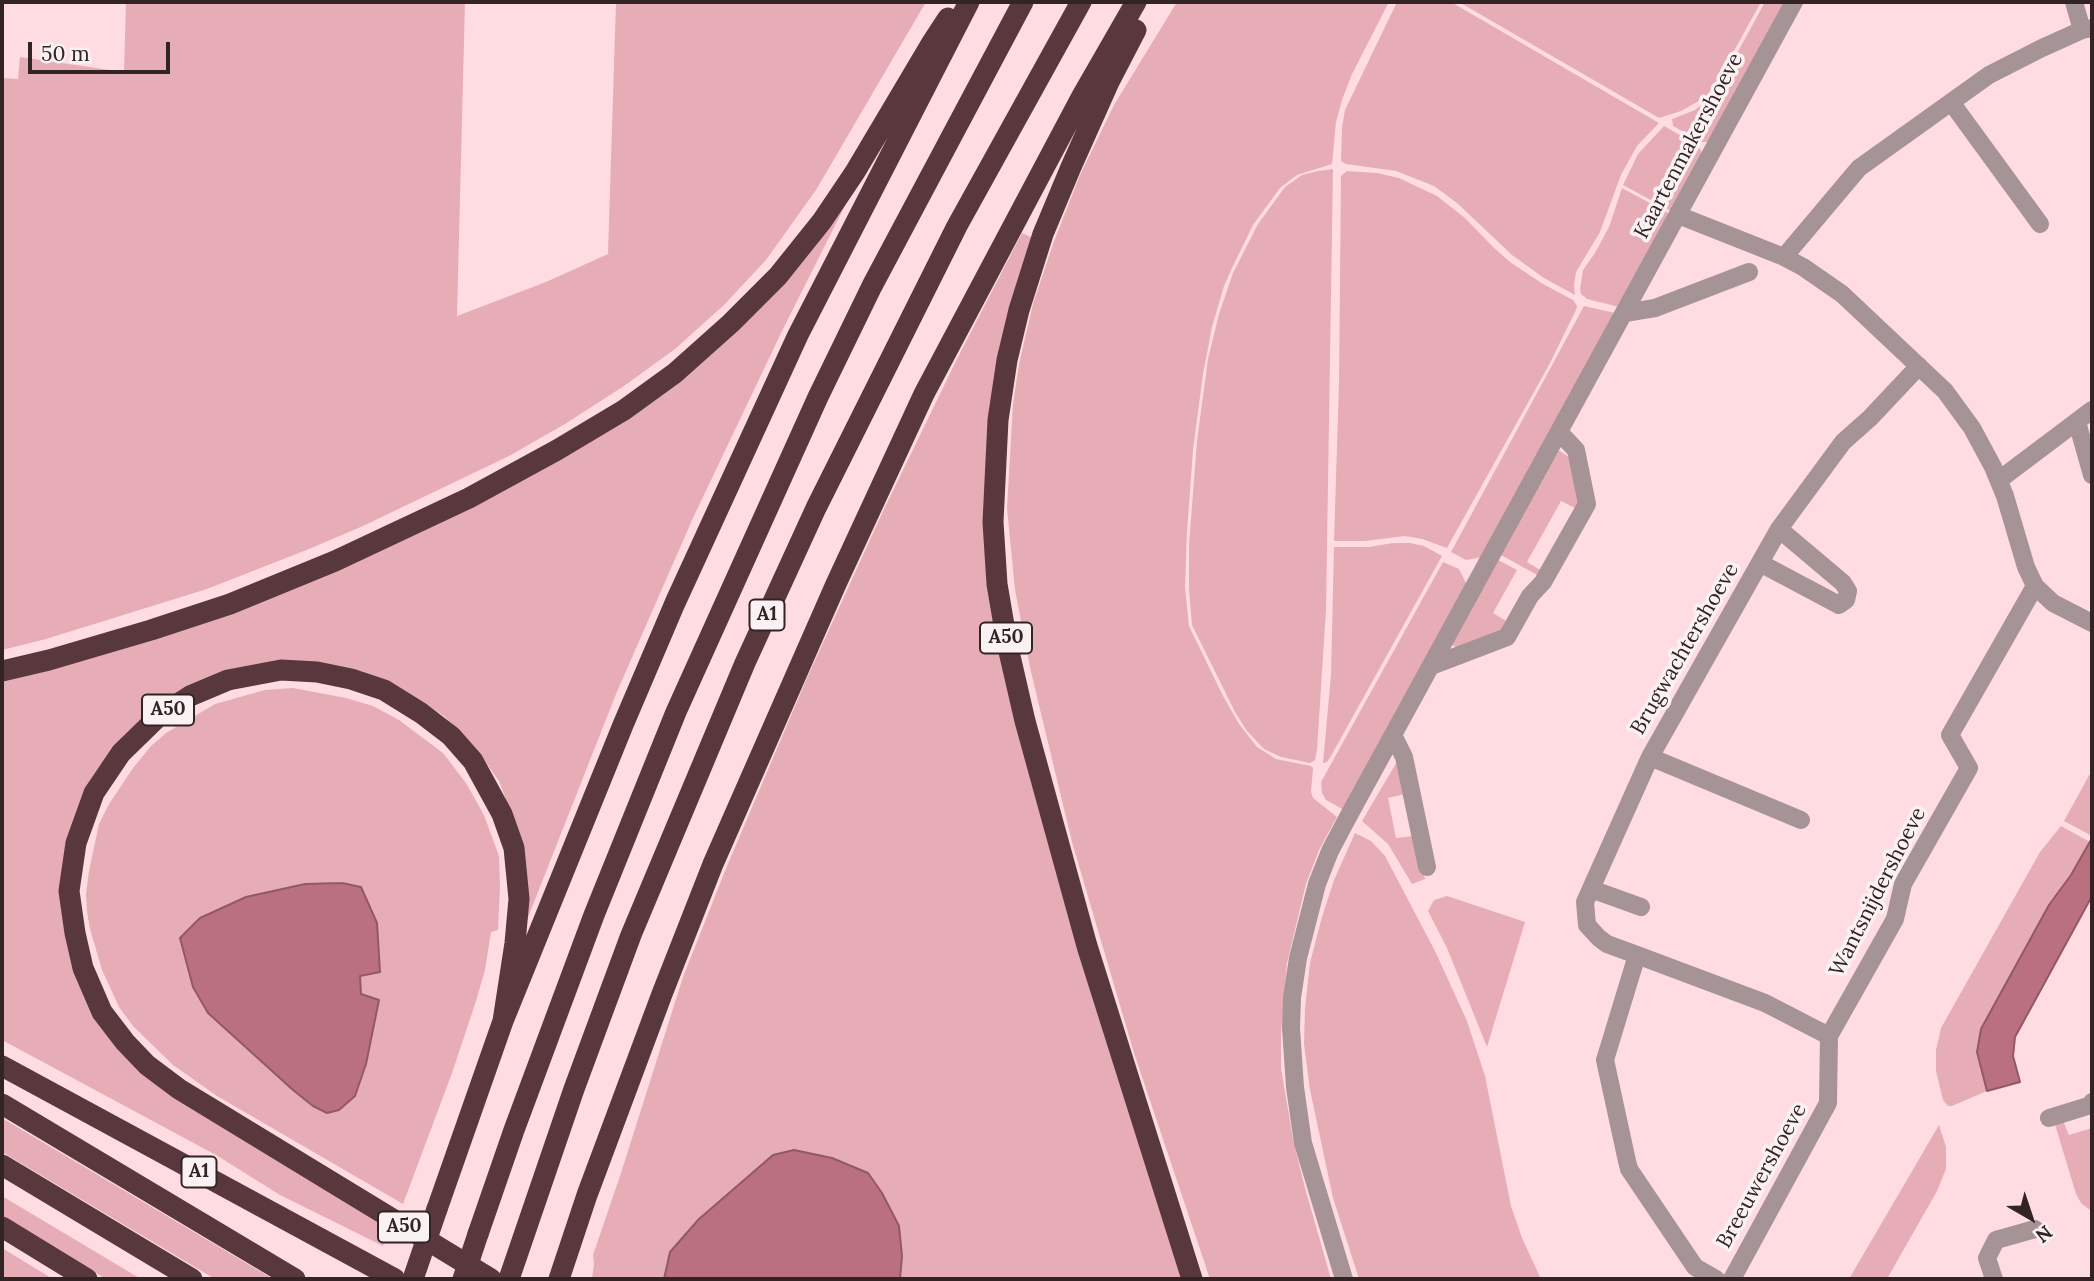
<!DOCTYPE html>
<style>
body{margin:0}
#map{position:relative;width:2094px;height:1281px;overflow:hidden;background:#ffdce2;font-family:Lora,serif}
canvas{display:block}
.frame{position:absolute;inset:0;border:4px solid #322325;pointer-events:none}
.north{position:absolute;left:1996px;top:1183px;width:70px;height:70px;-webkit-text-stroke:5px #faf1f2;paint-order:stroke;rotate:141deg;font-size:19px;font-weight:700;line-height:28px;text-align:center;color:#322325}
.north::after{content:'';display:block;margin:auto;width:24px;height:32px;background:#322325;clip-path:polygon(50% 0,100% 100%,50% 72%,0 100%)}
.scale{position:absolute;left:28px;top:42px;width:142px;height:32px;box-sizing:border-box;border:4px solid #322325;border-top:0;padding-left:9px;font-size:21px;line-height:24px;white-space:nowrap;color:#322325;-webkit-text-stroke:5px #faf1f2;paint-order:stroke}
</style>
<div id="map">
<canvas width="2094" height="1281"></canvas>
<div class="frame"></div>
<div class="north">N</div>
<div class="scale">50 m</div>
</div>
<script>
const g = document.querySelector('canvas').getContext('2d');
g.lineJoin = 'round';
function paint(path, color) {
  g.fillStyle = color;
  g.fill(path, 'evenodd');
}
function poly(rows) {
  const path = new Path2D();
  for (const r of rows) {
    path.moveTo(r[0], r[1]);
    for (let i = 2; i < r.length; i += 2) path.lineTo(r[i], r[i + 1]);
  }
  return path;
}
function stroke(path, color, width, dash) {
  g.strokeStyle = color;
  g.lineWidth = width;
  g.lineCap = dash ? 'butt' : 'round';
  g.setLineDash(dash || []);
  g.stroke(path);
}
function write(font, color, halo, rows, align = 'center') {
  g.font = font + ' Lora,serif';
  g.lineWidth = 7;
  g.setLineDash([]);
  g.textBaseline = 'middle';
  g.strokeStyle = halo;
  g.fillStyle = color;
  for (const [text, x, y, turn = 0] of rows) {
    g.save();
    g.translate(x, y);
    g.rotate((+turn || 0) * Math.PI / 180);
    g.textAlign = isNaN(turn) ? turn : align;
    if (halo) g.strokeText(text, 0, 0);
    g.fillText(text, 0, 0);
    g.restore();
  }
}
paint(poly([
 [126,2,465,2,457,316,546,282,608,254,616,2,926,2,816,190,766,260,724,305,675,349,624,386,565,424,509,456,363,526,309,549,207,589,46,639,2,650,2,78,18,79,20,57,124,72],
 [1177,2,1389,2,1352,74,1342,100,1336,122,1332,164,1297,175,1280,188,1253,225,1233,266,1224,286,1212,327,1203,374,1193,450,1187,532,1185,587,1189,626,1223,696,1239,724,1257,747,1276,759,1311,766,1313,768,1311,792,1313,798,1337,817,1319,850,1306,884,1287,963,1281,1034,1281,1068,1293,1139,1305,1188,1331,1279,1210,1279,1134,1053,1072,842,1031,672,1015,590,1007,508,1013,404,1019,364,1033,304,1053,244,1080,175,1114,105],
 [1397,2,1451,2,1659,123,1637,146,1621,175,1600,232,1576,272,1574,285,1575,295,1544,278,1512,255,1457,203,1434,186,1396,171,1346,164,1341,161,1342,127,1345,110],
 [1459,2,1761,2,1719,78,1706,97,1681,111,1659,118],
 [1765,2,1786,2,1708,142,1702,142,1673,126,1672,119,1695,110,1711,97,1723,79],
 [1664,126,1697,145,1701,150,1702,155,1671,211,1623,185,1638,154],
 [876,144,783,329,693,518,616,694,527,920,526,864,510,810,499,781,479,753,457,729,444,716,397,686,285,663,131,732,63,878,102,1026,388,1229,383,1246,280,1195,216,1155,2,1040,2,675,328,567,689,366],
 [1333,169,1326,610,1317,750,1315,760,1310,763,1281,757,1264,749,1247,731,1235,712,1192,625,1189,591,1189,545,1197,441,1208,359,1219,314,1233,273,1258,224,1285,187,1302,175,1318,171],
 [1347,171,1377,173,1399,178,1437,196,1465,218,1493,247,1510,262,1543,284,1573,300,1577,306,1576,310,1549,365,1447,548,1422,539,1405,536,1365,541,1334,541,1339,383,1341,176],
 [1622,188,1670,214,1619,307,1587,299,1581,294,1580,289,1583,270,1595,253,1609,227],
 [1022,233,1033,238,1003,334,993,582,1184,1279,900,1279,902,1256,773,1156,699,1219,670,1252,664,1279,592,1279,594,1263,593,1255,621,1173,683,977,727,866,807,678,884,509,958,357],
 [1584,306,1615,313,1482,557,1466,560,1451,552],
 [1558,450,1569,457,1580,502,1575,508,1561,501,1527,562,1542,571,1539,576,1501,555],
 [1393,543,1410,543,1424,546,1442,556,1331,756,1327,762,1323,763,1331,675,1334,547,1369,547],
 [1498,560,1517,570,1493,613,1506,621,1503,631,1457,648,1451,644],
 [1443,562,1459,569,1467,585,1344,810,1326,800,1322,793,1321,782],
 [293,688,346,698,373,706,399,720,443,753,466,783,484,815,499,856,500,886,498,930,491,932,485,970,476,1001,452,1073,403,1204,217,1096,173,1065,133,1026,119,1007,102,970,90,929,87,912,86,894,89,871,99,824,109,804,133,768,151,746,166,733,215,704,265,690],
 [361,887,377,923,380,972,360,975,361,994,313,1106,208,1013,193,987,180,938],
 [1398,760,1405,794,1388,798,1396,838,1413,836,1425,879,1412,884,1388,844,1362,821],
 [2092,770,2092,836,2064,821],
 [2061,826,2090,842,2071,875,2049,905,1981,1029,1977,1052,1987,1091,1952,1106,1948,1106,1943,1100,1936,1071,1936,1050,1941,1028,2040,852],
 [1355,833,1371,841,1385,856,1435,951,1467,1021,1485,1076,1511,1206,1522,1238,1541,1279,1359,1279,1333,1198,1310,1090,1304,1044,1305,1008,1310,963,1322,917,1334,880],
 [1447,896,1525,922,1487,1047,1447,948,1428,911,1434,900],
 [2,1118,273,1279,215,1279,2,1152],
 [2054,1121,2063,1121,2069,1135,2092,1128,2092,1208,2090,1210,2081,1203,2076,1194],
 [1939,1125,1946,1147,1946,1169,1937,1191,1887,1279,1849,1279],
 [2,1196,141,1279,106,1279,2,1217],
 [2,1248,53,1279,2,1279]
]), '#e7adb7');
const water = poly([
 [2092,838,2092,896,2015,1037,2013,1056,2020,1082,1987,1091,1977,1052,1981,1029,2049,905,2071,875,2092,838],
 [342,883,361,887,377,923,380,972,360,976,361,994,379,1000,366,1064,355,1096,339,1110,327,1113,313,1106,293,1090,208,1013,193,987,180,938,200,918,246,897,305,884,342,883],
 [794,1150,832,1158,868,1173,882,1193,899,1226,902,1256,900,1279,664,1279,670,1252,699,1219,773,1155,794,1150]
]);
paint(water, '#bb707f');
stroke(water, '#925964', 2);
stroke(poly([
 [2074,2,2082,30],
 [1951,102,2040,224],
 [1678,215,1784,257,1803,267,1842,294,1945,391,1972,428,1993,467,2005,496,2026,567,2035,586,2053,603,2092,623],
 [1784,257,1859,168,1989,75,2042,48,2082,30,2092,28],
 [1625,313,1655,308,1749,272],
 [2077,422,2092,475],
 [1999,480,2092,410],
 [1760,563,1839,605,1846,600,1848,591,1843,583,1779,529],
 [1431,666,1507,637,1530,596,1543,582,1587,504,1576,450,1559,432],
 [1393,735,1404,757,1427,867],
 [1650,757,1801,820],
 [1591,889,1641,907],
 [1637,955,1607,944,1599,938,1587,925,1585,902,1650,757,1779,529,1843,442,1870,418,1919,366],
 [1829,1036,1895,919,1903,884,1969,768,1950,735,2035,586],
 [2049,1118,2091,1105,2092,1102],
 [1344,1279,1303,1143,1295,1087,1291,1028,1292,998,1298,958,1317,884,1330,851,1348,817,1794,2],
 [1716,1279,1695,1267,1629,1169,1627,1161,1605,1060,1637,955,1765,1003,1829,1036,1828,1103,1732,1279],
 [1994,1279,1987,1258,1996,1240,2035,1229]
]), '#a59395', 18);
stroke(poly([
 [1136,30,1109,82,1071,167,1043,234,1019,310,1007,360,998,420,993,522,997,584,1007,643,1025,721,1087,946,1192,1279],
 [2,671,49,660,151,630,230,604,335,561,469,498,557,450,624,410,675,373,731,323,778,276,822,221,855,172,931,44,948,18],
 [2,1066,395,1279],
 [2,1104,295,1279],
 [2,1165,192,1279],
 [437,1209,503,1021,623,725,675,603,798,335,969,2],
 [2,1227,87,1279],
 [478,1234,514,1130,594,915,676,712,818,397,872,286,1023,2],
 [491,1279,179,1089,147,1065,125,1042,102,1012,83,968,75,933,69,891,76,843,94,793,121,753,159,716,190,696,228,680,281,670,317,672,351,679,384,690,421,713,451,736,473,761,502,814,514,848,519,899,515,943,503,1021],
 [509,1279,574,1089,631,935,745,663,816,508,957,226,1081,2],
 [559,1279,587,1195,662,994,713,864,836,584,924,394,1082,96,1136,2]
]), '#58373d', 21);
stroke(poly([
 [413,1279,437,1209],
 [463,1279,478,1234]
]), '#58373d', 21);
for (const [x, y, w] of [
 [767,615,35],
 [1006,638,52],
 [168,710,52],
 [199,1172,35],
 [404,1227,52]
]) {
  const box = new Path2D();
  box.roundRect(x - w / 2, y - 15.5, w, 31, 5);
  g.fillStyle = '#faf1f2';
  g.fill(box);
  stroke(box, '#322325', 2);
}
write('bold 19px', '#322325', null, [
 ["A1",767,615],
 ["A50",1006,638],
 ["A50",168,710],
 ["A1",199,1172],
 ["A50",404,1227]
]);
write('21px', '#322325', '#faf1f2', [
 ["Kaartenmakershoeve",1689,146,-62],
 ["Brugwachtershoeve",1685,649,-60],
 ["Wantsnijdershoeve",1878,892,-63],
 ["Breeuwershoeve",1762,1176,-61]
]);
</script>
